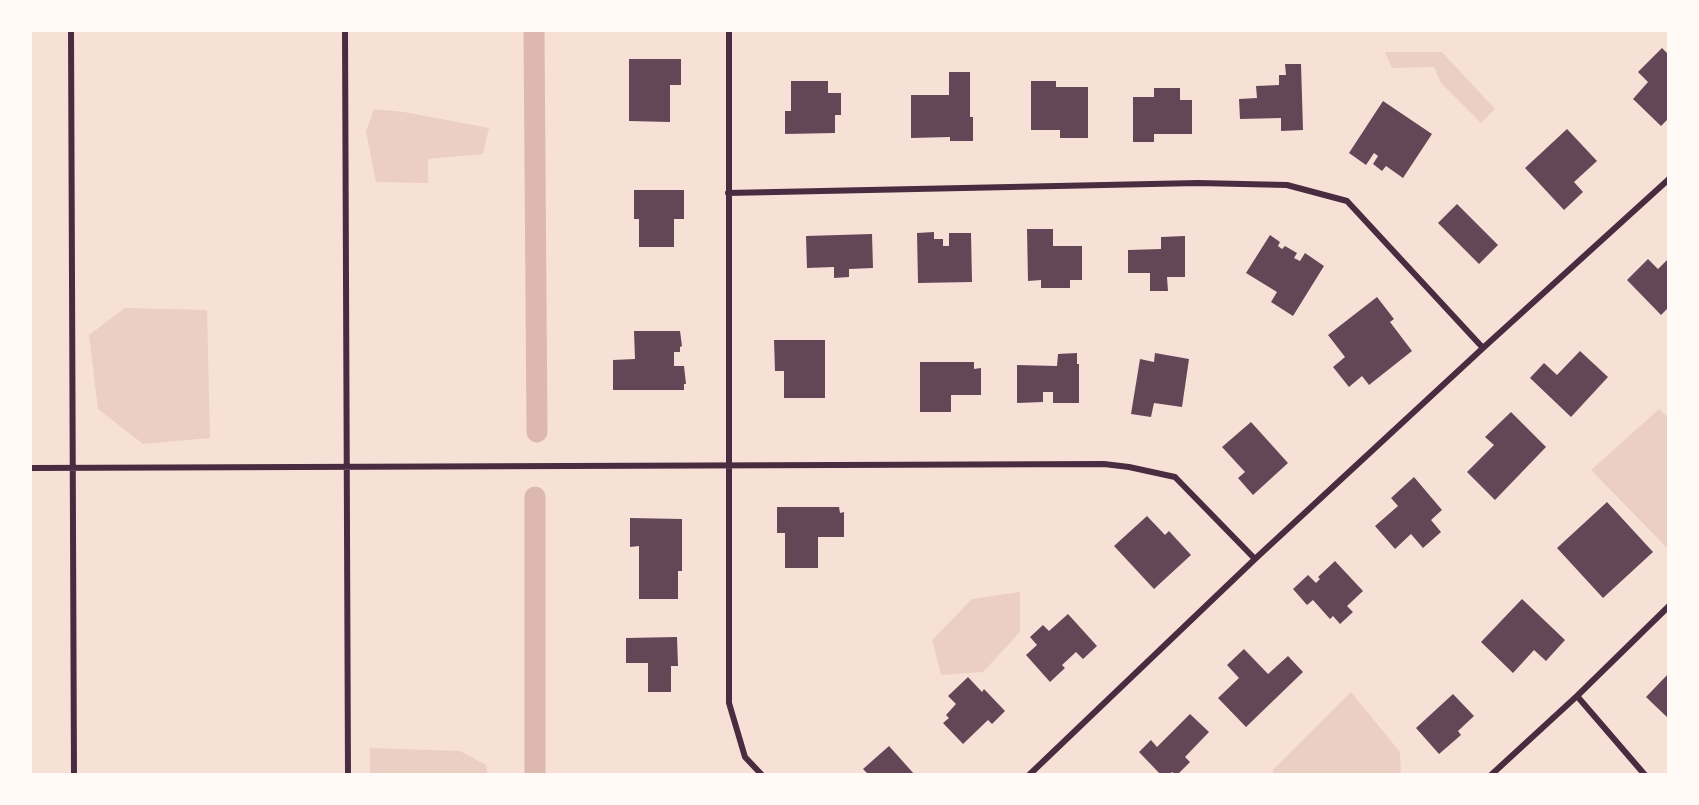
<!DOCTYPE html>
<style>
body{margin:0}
#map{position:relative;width:1699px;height:805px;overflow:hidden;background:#f7e1d7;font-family:"Exo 2",sans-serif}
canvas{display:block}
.frame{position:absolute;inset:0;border:32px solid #fffaf5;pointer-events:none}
</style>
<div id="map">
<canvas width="1699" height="805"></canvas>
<div class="frame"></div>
</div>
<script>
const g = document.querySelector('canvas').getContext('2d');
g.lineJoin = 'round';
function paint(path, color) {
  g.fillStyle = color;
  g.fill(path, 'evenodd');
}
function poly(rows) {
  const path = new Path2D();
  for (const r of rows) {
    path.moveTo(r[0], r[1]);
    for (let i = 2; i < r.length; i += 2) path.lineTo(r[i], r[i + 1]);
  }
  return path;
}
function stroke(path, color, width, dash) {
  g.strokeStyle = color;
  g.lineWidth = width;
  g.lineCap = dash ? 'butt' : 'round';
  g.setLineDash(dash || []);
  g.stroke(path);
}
paint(poly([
 [1385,52,1442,52,1495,109,1481,123,1441,83,1434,67,1392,68],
 [374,109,404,112,489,128,483,154,428,159,428,183,376,182,366,131],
 [125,308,207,310,210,438,143,444,98,409,89,335],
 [1659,409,1669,418,1669,550,1591,470],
 [1020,592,1020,632,983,672,941,675,932,640,972,599],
 [1351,692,1400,752,1401,775,1276,775,1272,771],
 [370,748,460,751,486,765,488,775,370,775]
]), '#ebcfc5');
stroke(poly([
 [534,30,537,432],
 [535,497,535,775]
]), '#dcb8b0', 21);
paint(poly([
 [1662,48,1669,55,1669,118,1661,126,1633,99,1648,82,1638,72],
 [629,59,681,59,681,85,670,85,670,122,629,121],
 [1285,64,1301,64,1303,130,1281,131,1281,118,1240,119,1239,99,1257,98,1256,86,1279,85,1279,75,1286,75],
 [949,72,970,72,970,117,973,117,973,141,950,141,950,137,911,138,911,95,949,95],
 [791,81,828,81,828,93,841,93,841,115,835,115,835,133,785,134,785,111,791,111],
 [1031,81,1056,81,1056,87,1088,87,1088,138,1060,138,1060,130,1031,130],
 [1154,88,1180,88,1180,100,1192,100,1192,134,1154,134,1154,142,1133,142,1133,97,1154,97],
 [1383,101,1432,134,1403,178,1386,166,1382,171,1373,164,1378,156,1374,153,1366,165,1349,153],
 [1567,129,1597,161,1574,182,1583,192,1564,210,1525,168],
 [634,190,684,190,684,219,674,219,674,247,639,247,639,219,634,219],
 [1457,204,1498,245,1479,264,1438,223],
 [1027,229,1053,229,1053,246,1082,246,1082,280,1070,280,1070,288,1041,288,1041,280,1028,281],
 [934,232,934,239,943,239,943,246,949,246,949,233,971,233,972,282,918,283,917,233],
 [872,234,873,268,849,269,849,277,834,278,834,267,807,268,806,236],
 [1270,235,1280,242,1278,246,1282,249,1285,246,1297,253,1294,258,1300,261,1305,253,1324,266,1293,316,1271,302,1277,292,1246,273],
 [1185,236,1185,277,1167,277,1168,291,1150,291,1150,273,1128,273,1128,250,1161,249,1161,237],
 [1669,258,1669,307,1661,315,1627,280,1648,259,1658,269],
 [1377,297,1394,319,1390,322,1412,351,1369,385,1362,376,1349,387,1333,367,1345,357,1328,335],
 [634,331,680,331,682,346,680,347,680,352,674,352,674,366,684,366,686,384,684,384,684,390,613,390,613,360,635,359],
 [774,340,825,340,825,398,784,398,784,371,775,371],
 [1580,351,1608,377,1571,417,1530,378,1544,363,1557,375],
 [1077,353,1077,364,1079,364,1079,403,1053,403,1053,392,1043,392,1043,402,1017,403,1017,365,1057,366,1058,354],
 [1155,353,1189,359,1182,407,1154,403,1151,417,1131,414,1140,359,1154,362],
 [920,362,974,362,974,369,981,368,981,395,951,395,951,412,920,412],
 [1511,412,1546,447,1495,500,1467,472,1494,445,1485,437],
 [1251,422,1288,463,1253,495,1238,478,1245,472,1222,447],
 [1414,477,1442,510,1431,520,1441,532,1423,548,1411,534,1395,549,1375,526,1398,506,1391,498],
 [1607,502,1653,552,1603,598,1557,548],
 [777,507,839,507,840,513,844,512,844,537,818,537,818,568,785,568,785,533,777,533],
 [1147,516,1165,535,1169,531,1191,555,1154,589,1114,546],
 [630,518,682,519,682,571,678,571,678,599,639,599,639,546,630,547],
 [1335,561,1363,591,1347,606,1353,612,1340,624,1333,616,1330,619,1313,600,1307,605,1293,589,1308,575,1316,583,1320,579,1318,577],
 [1522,599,1565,640,1546,661,1534,650,1513,673,1481,642],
 [1068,614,1097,646,1083,659,1076,652,1062,665,1065,668,1050,682,1026,655,1037,645,1030,637,1043,625,1049,631],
 [677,637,678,666,671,666,671,692,648,692,648,663,626,663,626,638],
 [1244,649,1268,674,1288,656,1303,672,1246,727,1218,698,1239,678,1227,665],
 [1669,673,1669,719,1646,697],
 [968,677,982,692,984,689,1005,711,992,724,988,720,963,744,943,723,949,718,946,715,956,704,948,696],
 [1453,694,1474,716,1458,731,1461,735,1439,754,1416,728],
 [1190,714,1209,732,1185,757,1190,762,1177,775,1172,772,1169,775,1161,775,1139,752,1151,740,1157,747],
 [889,746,915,775,869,775,863,769]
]), '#644757');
stroke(poly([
 [71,30,74,775],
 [345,30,348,775],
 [729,30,729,703,745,757,762,775],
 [728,193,1198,183,1287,185,1347,201,1483,348],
 [30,468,1104,464,1129,467,1175,477,1255,559],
 [1577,696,1645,775],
 [1029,775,1255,559,1483,348,1669,179],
 [1491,775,1577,696,1669,606]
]), '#4a2c40', 6);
</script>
